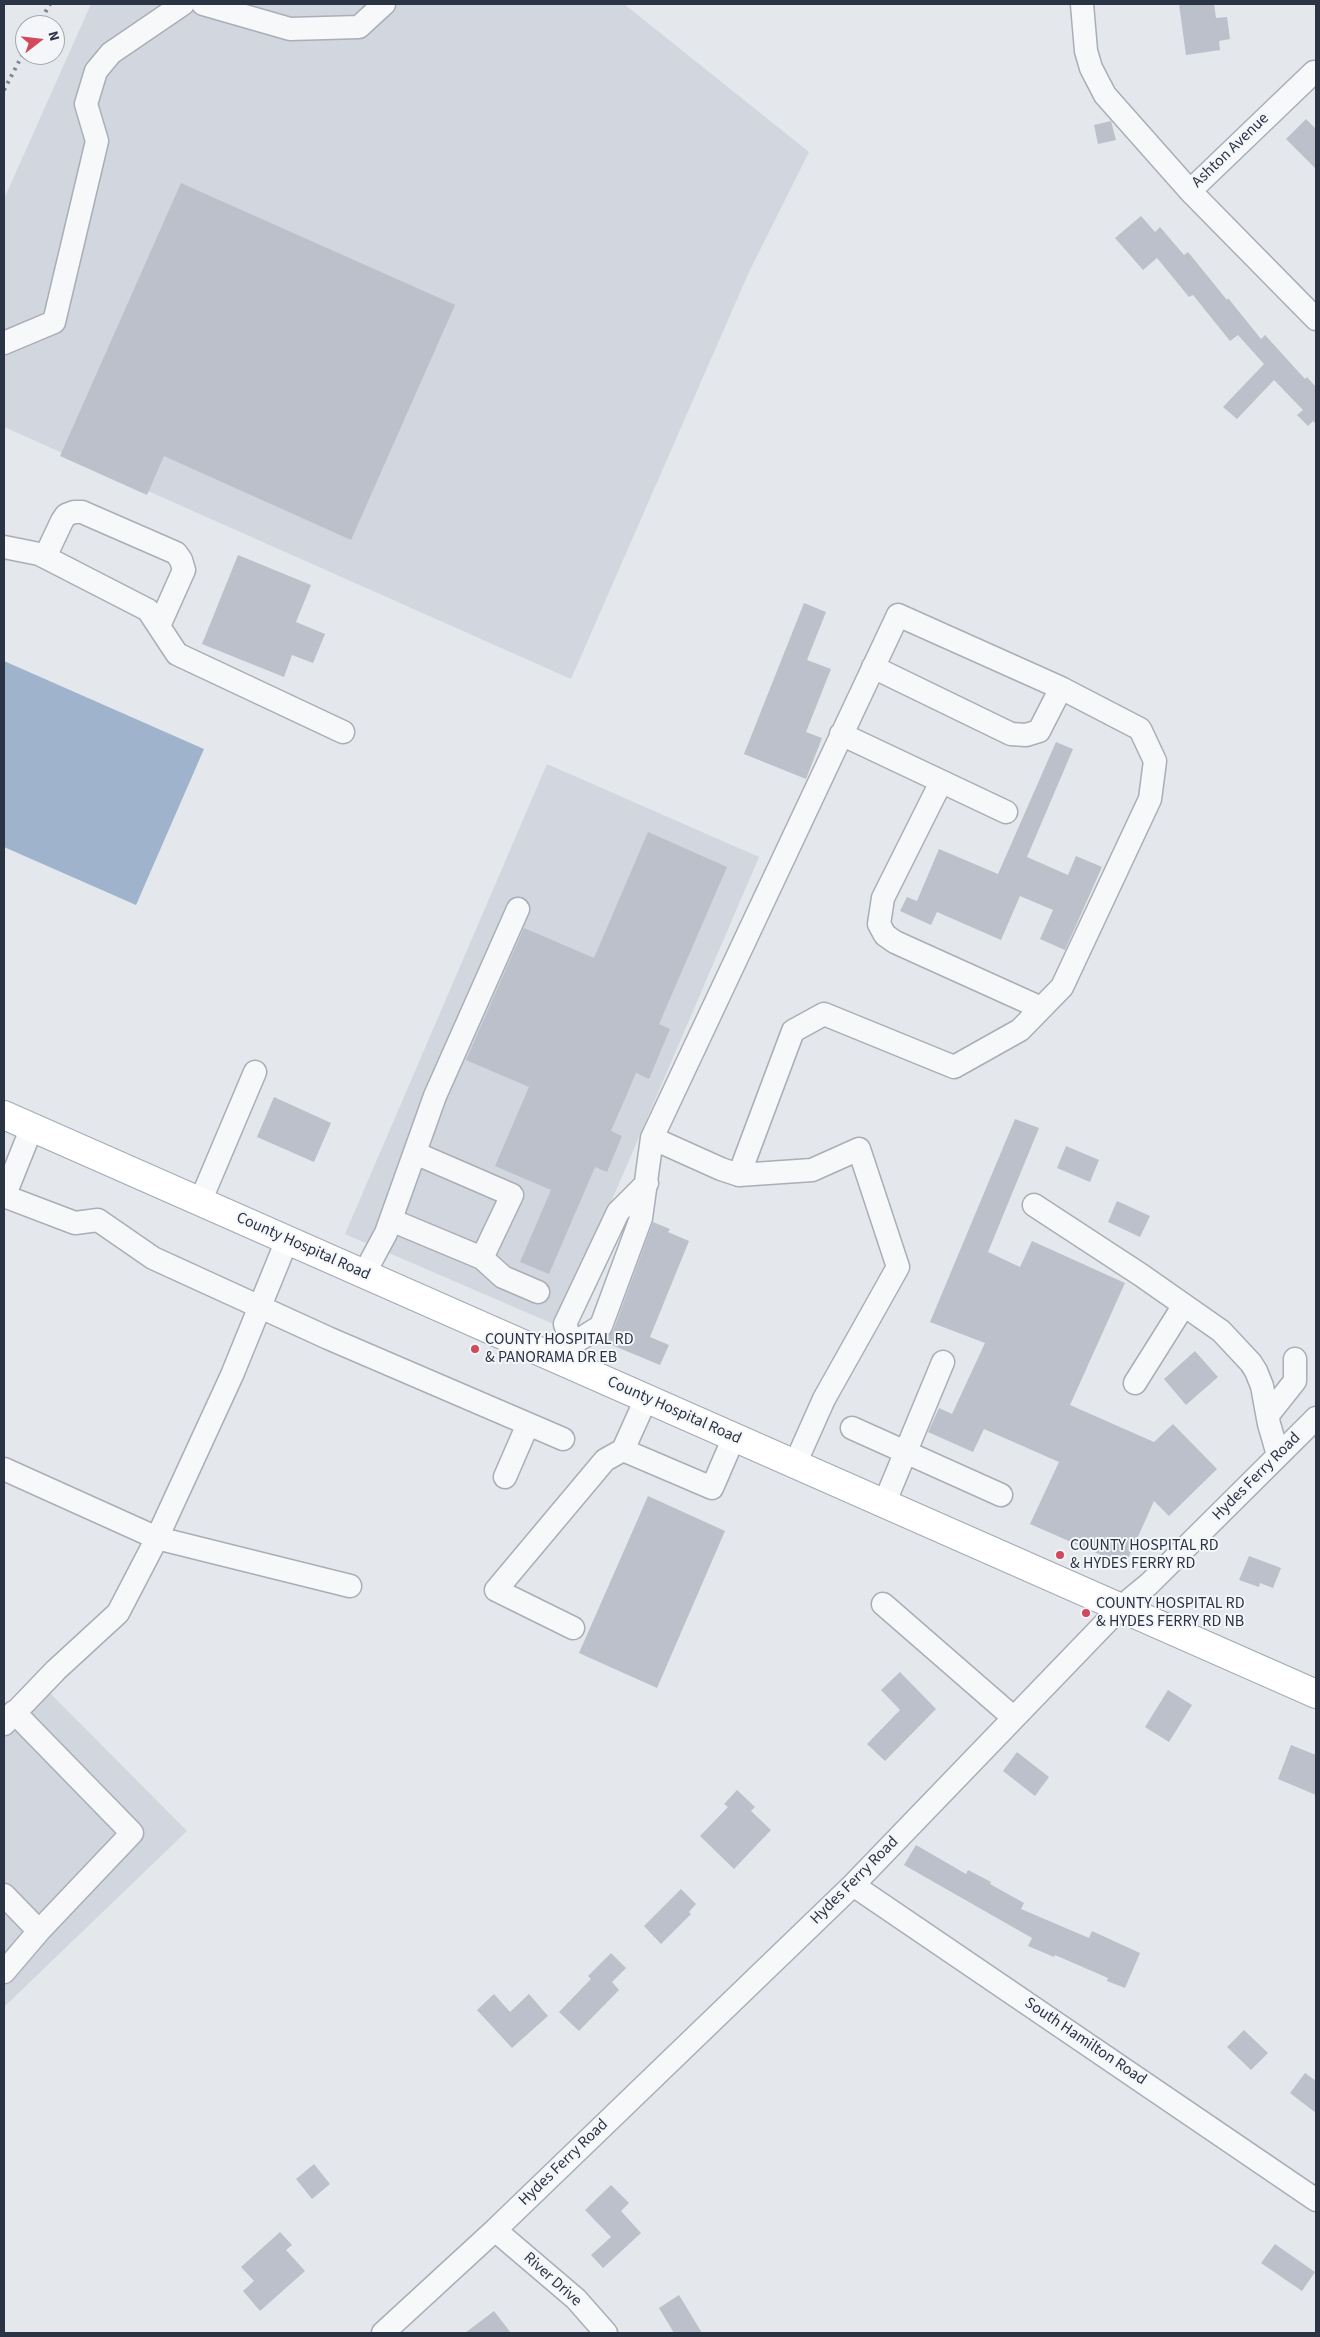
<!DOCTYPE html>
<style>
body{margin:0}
#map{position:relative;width:1320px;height:2337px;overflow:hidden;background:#e4e7ec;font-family:"Source Sans 3",sans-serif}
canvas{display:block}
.frame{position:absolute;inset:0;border:5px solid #2b3445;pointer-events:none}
.north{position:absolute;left:15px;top:15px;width:50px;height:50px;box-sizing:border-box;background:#f4f6f9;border:1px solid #a4a8b1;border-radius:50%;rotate:74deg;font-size:14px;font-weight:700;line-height:20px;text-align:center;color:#2b3445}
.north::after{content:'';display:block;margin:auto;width:18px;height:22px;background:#d1495b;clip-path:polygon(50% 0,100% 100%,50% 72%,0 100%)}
</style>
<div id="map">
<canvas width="1320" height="2337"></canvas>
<div class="frame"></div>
<div class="north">N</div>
</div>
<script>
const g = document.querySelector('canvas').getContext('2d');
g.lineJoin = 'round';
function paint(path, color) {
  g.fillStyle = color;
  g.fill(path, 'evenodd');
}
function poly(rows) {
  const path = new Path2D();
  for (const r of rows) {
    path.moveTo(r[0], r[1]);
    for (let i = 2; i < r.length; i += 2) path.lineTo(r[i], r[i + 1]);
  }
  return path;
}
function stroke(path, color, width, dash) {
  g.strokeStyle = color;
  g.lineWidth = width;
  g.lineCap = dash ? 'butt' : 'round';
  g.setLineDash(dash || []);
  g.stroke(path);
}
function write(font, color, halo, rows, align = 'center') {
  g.font = font + ' "Source Sans 3",sans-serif';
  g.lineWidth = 4;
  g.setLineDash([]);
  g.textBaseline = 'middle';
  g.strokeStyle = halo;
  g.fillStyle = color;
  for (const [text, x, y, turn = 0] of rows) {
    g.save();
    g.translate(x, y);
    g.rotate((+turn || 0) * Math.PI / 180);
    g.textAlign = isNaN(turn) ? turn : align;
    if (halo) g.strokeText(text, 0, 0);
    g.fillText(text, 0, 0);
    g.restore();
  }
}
paint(poly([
 [91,4,624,4,809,152,749,272,571,679,4,427,4,199],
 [547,764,759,857,558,1326,345,1234],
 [35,1678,187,1831,4,2007,4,1711]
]), '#d2d6de');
paint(poly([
 [4,661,204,749,136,905,4,847]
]), '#9fb4cc');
paint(poly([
 [1179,4,1214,4,1216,18,1227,17,1230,39,1219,41,1220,50,1186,55],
 [1306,119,1316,129,1316,169,1286,139],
 [1111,121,1116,140,1098,144,1094,125],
 [181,183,455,305,351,540,164,456,147,495,60,456],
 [1141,216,1155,232,1160,227,1184,255,1188,252,1227,300,1228,298,1261,339,1265,335,1305,379,1307,377,1316,387,1316,424,1313,421,1308,426,1297,415,1303,410,1274,380,1237,419,1223,407,1264,364,1238,335,1230,341,1193,295,1189,297,1157,258,1143,270,1115,238],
 [238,555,311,585,296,622,325,634,313,663,292,655,284,677,202,644],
 [804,603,826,612,807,660,831,669,806,732,822,738,806,779,744,754],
 [1056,742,1073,749,1027,857,1068,875,1076,856,1102,867,1065,950,1040,939,1053,910,1020,896,1001,940,937,912,931,925,900,911,907,897,917,901,939,849,998,874],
 [648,832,727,867,659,1024,670,1029,649,1079,636,1073,611,1131,622,1136,607,1172,595,1167,549,1274,520,1262,551,1190,495,1166,529,1087,466,1060,524,928,594,958],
 [274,1097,331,1123,314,1162,257,1137],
 [1015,1119,1039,1128,988,1252,1020,1267,1032,1241,1125,1283,1070,1405,1154,1442,1173,1424,1217,1469,1169,1516,1154,1501,1128,1559,1117,1562,1030,1524,1059,1462,984,1429,973,1452,928,1432,939,1408,952,1414,985,1343,930,1322],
 [1066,1146,1099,1160,1090,1182,1057,1168],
 [1117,1201,1150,1216,1140,1237,1108,1222],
 [653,1222,670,1229,668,1232,689,1241,650,1337,669,1345,660,1365,602,1341,613,1331],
 [1195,1351,1218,1377,1186,1405,1164,1379],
 [648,1496,725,1531,657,1688,579,1653],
 [1249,1556,1281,1568,1273,1588,1260,1583,1259,1587,1239,1580],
 [900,1672,936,1709,885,1761,867,1744,900,1710,881,1690],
 [1168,1690,1192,1705,1169,1742,1145,1727],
 [1291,1745,1316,1755,1316,1795,1278,1779],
 [1017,1752,1049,1777,1035,1796,1003,1771],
 [737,1790,755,1807,751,1811,771,1830,734,1869,700,1836,728,1807,724,1804],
 [916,1845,966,1874,968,1870,991,1882,990,1884,1024,1903,1021,1909,1089,1938,1092,1931,1140,1953,1125,1988,1107,1981,1108,1978,1055,1955,1054,1957,1028,1946,1032,1938,904,1865],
 [681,1889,696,1904,689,1912,691,1914,661,1944,644,1926],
 [611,1953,626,1968,612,1982,619,1990,579,2031,559,2012,591,1979,588,1976],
 [494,1994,510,2012,529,1994,548,2016,512,2048,477,2010],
 [1244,2030,1268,2053,1251,2070,1227,2047],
 [1305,2073,1316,2081,1316,2113,1290,2093],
 [314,2164,330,2184,312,2199,296,2179],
 [611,2185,629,2203,621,2211,641,2233,603,2268,591,2255,611,2237,585,2210],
 [280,2232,292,2245,286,2250,305,2271,260,2311,243,2291,254,2281,241,2267],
 [1275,2244,1315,2272,1302,2291,1261,2263],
 [679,2295,702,2333,674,2333,659,2308],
 [494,2311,511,2333,465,2333]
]), '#bbc0ca');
const minor = poly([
 [203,4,290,29,359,27,384,4],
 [1082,4,1086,51,1091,68,1105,95,1190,191],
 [1316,74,1314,72,1190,191,1316,319],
 [4,343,54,322,97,141,86,104,96,71,111,53,183,4],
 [4,547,39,554,148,610,177,654,343,732],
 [45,557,62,521,66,515,74,512,82,512,176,553,181,560,184,570,159,626],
 [873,667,1011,734,1026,735,1039,731,1061,688],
 [841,734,1006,812],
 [941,782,883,898,879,924,885,935,895,942,1041,1008],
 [415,1153,512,1195,482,1258],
 [739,1175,812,1170,859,1149,898,1267,824,1399,795,1464],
 [4,1196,75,1223,98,1220,153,1258,328,1338,563,1439],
 [4,1197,32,1127],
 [200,1202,255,1072],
 [1034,1205,1141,1275,1221,1331,1251,1363,1256,1371,1262,1386,1269,1424,1278,1455],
 [391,1220,482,1258,503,1277,538,1292],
 [287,1240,232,1375,157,1538,350,1586],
 [364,1274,386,1233,435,1096,518,909],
 [572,1344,565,1324,618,1212,647,1183],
 [556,1359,572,1344,601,1326,641,1218,652,1138,898,615,1061,688,1140,729,1155,761,1150,799,1062,987,1020,1030,954,1067,824,1014,793,1031,739,1175,721,1169,652,1138],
 [1135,1383,1184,1305],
 [646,1399,623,1450,712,1488,734,1437],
 [1268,1415,1295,1381,1295,1359],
 [852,1428,1001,1495],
 [4,1469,157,1538,118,1613,56,1670,4,1724],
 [505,1477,528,1424],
 [884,1504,943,1362],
 [883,1604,1014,1718],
 [573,1628,496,1590,605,1460,623,1450],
 [14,1712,132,1833,39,1931],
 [853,1885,1316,2200],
 [4,1895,39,1931,4,1972],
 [495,2230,576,2299,606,2333],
 [383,2333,495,2230,853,1885,1120,1608,1149,1584,1316,1418]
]);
const major = poly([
 [4,1115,1316,1694]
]);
stroke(minor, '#a9aeb7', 25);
stroke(major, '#a3abb8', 30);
stroke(minor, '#f7f8fa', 22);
stroke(major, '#fff', 28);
stroke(poly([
 [38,25,50,4],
 [4,90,25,50]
]), '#7d8696', 4, [2.5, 5]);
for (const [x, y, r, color] of [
 [475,1349,5,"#d1495b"],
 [1060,1555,5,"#d1495b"],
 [1086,1613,5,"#d1495b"]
]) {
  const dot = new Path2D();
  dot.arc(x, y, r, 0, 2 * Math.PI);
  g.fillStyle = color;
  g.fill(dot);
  stroke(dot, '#f4f6f9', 2);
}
write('16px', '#2b3445', '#f4f6f9', [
 ["Ashton Avenue",1231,151,-44],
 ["County Hospital Road",303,1247,24],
 ["County Hospital Road",674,1411,24],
 ["Hydes Ferry Road",1257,1477,-45],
 ["Hydes Ferry Road",855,1881,-45],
 ["South Hamilton Road",1085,2042,34],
 ["Hydes Ferry Road",564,2163,-44],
 ["River Drive",552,2280,42]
]);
write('16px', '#2b3445', '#f4f6f9', [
 ["COUNTY HOSPITAL RD",485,1340],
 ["& PANORAMA DR EB",485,1358],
 ["COUNTY HOSPITAL RD",1070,1546],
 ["& HYDES FERRY RD",1070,1564],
 ["COUNTY HOSPITAL RD",1096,1604],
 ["& HYDES FERRY RD NB",1096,1622]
], 'left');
</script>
